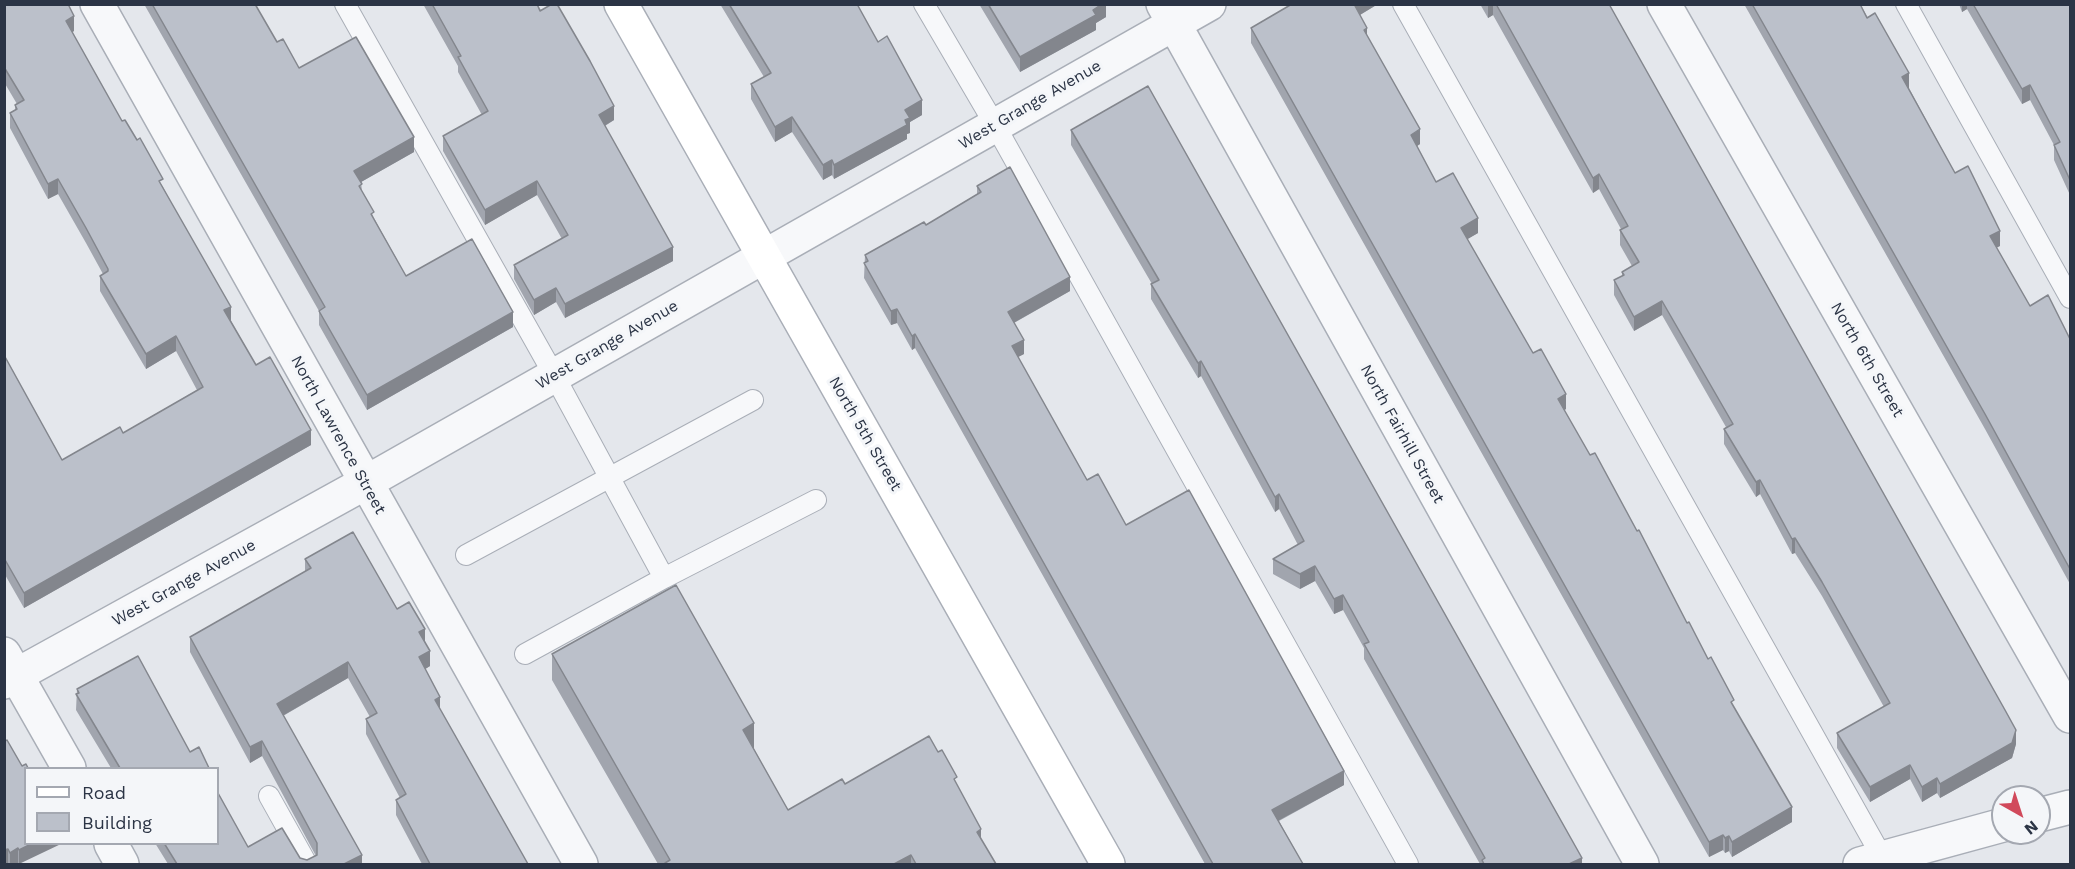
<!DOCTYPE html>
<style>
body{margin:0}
#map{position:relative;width:2075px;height:869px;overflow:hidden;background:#e4e7ec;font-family:"Work Sans",sans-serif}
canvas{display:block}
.frame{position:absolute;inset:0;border:6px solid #2b3445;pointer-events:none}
.legend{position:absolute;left:24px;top:767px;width:195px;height:78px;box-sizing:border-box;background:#f4f6f9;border:2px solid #a4a8b1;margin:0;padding:8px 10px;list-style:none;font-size:18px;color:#2b3445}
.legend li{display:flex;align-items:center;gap:12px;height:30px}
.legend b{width:30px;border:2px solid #a4a8b1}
.north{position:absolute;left:1991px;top:785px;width:60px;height:60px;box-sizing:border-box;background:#f4f6f9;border:2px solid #a4a8b1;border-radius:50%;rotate:141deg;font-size:16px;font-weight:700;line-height:24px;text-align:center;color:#2b3445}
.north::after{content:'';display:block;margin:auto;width:21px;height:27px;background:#d1495b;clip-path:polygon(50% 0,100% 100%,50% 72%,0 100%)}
</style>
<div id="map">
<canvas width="2075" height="869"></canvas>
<div class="frame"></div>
<ul class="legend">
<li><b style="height:8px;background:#fff"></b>Road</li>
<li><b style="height:16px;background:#bbc0ca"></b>Building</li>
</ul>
<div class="north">N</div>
</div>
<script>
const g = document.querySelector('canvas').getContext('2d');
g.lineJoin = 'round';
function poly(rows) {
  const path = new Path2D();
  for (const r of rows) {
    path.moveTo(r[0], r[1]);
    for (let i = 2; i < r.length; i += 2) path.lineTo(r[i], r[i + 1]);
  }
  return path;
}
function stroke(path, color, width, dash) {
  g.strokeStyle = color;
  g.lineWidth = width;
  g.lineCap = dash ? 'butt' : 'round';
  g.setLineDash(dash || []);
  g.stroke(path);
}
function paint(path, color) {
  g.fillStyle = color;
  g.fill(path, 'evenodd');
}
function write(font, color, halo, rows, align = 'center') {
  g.font = font + ' "Work Sans",sans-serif';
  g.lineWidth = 6;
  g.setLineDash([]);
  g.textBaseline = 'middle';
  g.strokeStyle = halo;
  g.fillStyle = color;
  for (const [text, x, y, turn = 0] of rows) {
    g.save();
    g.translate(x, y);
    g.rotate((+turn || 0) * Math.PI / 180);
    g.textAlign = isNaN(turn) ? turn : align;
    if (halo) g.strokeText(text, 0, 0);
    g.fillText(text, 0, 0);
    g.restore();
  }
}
const lane = poly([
 [345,4,554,375,664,578,525,654],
 [924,4,995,125,1408,864],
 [1403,4,1882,857],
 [1906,4,2070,298],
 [466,555,753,400],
 [664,578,816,500],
 [269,796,307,864]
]);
const street = poly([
 [97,4,581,864],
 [1163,4,1642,864],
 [1664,4,2070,716],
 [4,654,69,768],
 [4,682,365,483,1209,4],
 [2039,815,2070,807],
 [111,844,122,864],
 [1860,864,2003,825]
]);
const secondary = poly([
 [621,4,1108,864]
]);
stroke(lane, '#a9aeb7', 22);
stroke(street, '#a9aeb7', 36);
stroke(secondary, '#a9aeb7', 36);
stroke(lane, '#f7f8fa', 20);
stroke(street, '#f7f8fa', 33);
stroke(secondary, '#fff', 33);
paint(poly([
 [4,4,74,31,72,32,122,121,163,187,231,321,256,365,311,445,24,608,4,573,4,355,62,460,123,433,197,390,176,351,146,369,100,291,100,276,103,274,86,243,58,194,48,199,10,128,10,113,15,110,15,105,17,104,4,82],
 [144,4,255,4,277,42,299,68,414,152,361,182,362,191,374,218,406,276,513,327,367,410,319,325,319,311],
 [423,4,537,4,614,120,605,126,673,261,565,318,556,302,534,315,514,279,514,265,562,239,537,195,485,225,443,151,443,136,482,115,458,72,458,66],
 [720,4,857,4,878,42,922,115,910,122,910,133,907,134,907,139,834,179,832,175,823,180,792,132,775,142,751,99,751,84,764,77],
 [979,4,1106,4,1106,17,1096,23,1096,30,1020,72],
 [1378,4,1360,15,1367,36,1420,144,1417,146,1436,182,1478,233,1467,239,1533,353,1566,409,1564,410,1687,623,1734,707,1792,822,1732,857,1729,851,1725,853,1723,850,1709,857,1251,43,1251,28],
 [1480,4,1609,4,2016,744,2012,758,1940,798,1937,793,1922,802,1910,779,1870,802,1837,748,1837,733,1884,707,1822,596,1795,553,1792,554,1760,494,1756,497,1724,444,1724,429,1726,427,1662,315,1634,331,1614,295,1614,280,1622,276,1622,272,1632,266,1620,245,1620,230,1621,229,1599,189,1593,193,1493,15,1488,18],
 [1744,4,1860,4,1909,88,1955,173,2000,246,1996,247,2030,306,2070,339,2070,584,1985,429],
 [1959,4,2070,4,2070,195,2054,160,2054,145,2030,100,2022,104,1967,9,1962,12],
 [1071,130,1582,864,1480,864,1364,659,1364,648,1343,610,1334,614,1315,581,1300,589,1273,574,1273,559,1298,545,1279,509,1275,512,1201,376,1198,378,1151,299,1151,284,1152,284,1071,145],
 [977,186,1070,291,1014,323,1024,354,1018,357,1087,480,1344,785,1279,821,1303,864,1205,864,915,348,912,350,897,323,891,325,864,278,865,255,926,225,977,194],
 [305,559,397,609,425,641,430,666,425,669,440,709,528,864,422,864,396,815,396,800,400,798,366,734,366,719,370,717,348,678,283,716,362,864,168,864,155,843,218,843,248,847,307,860,316,856,262,756,250,763,190,652,190,637,305,572],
 [552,654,754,749,788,810,845,784,957,785,981,839,996,864,658,864,552,680],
 [77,689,190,752,209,768,111,768,76,710],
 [7,740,21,864,19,864,18,863,15,864,8,864]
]), '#a1a5ae');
paint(poly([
 [1102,4,1106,4,1106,17,1096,23,1096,30,1020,72,1020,57],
 [1353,4,1378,4,1353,19],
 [1488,4,1493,4,1493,15,1488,18],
 [1962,4,1967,4,1967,9,1962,12],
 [74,16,74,31,66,36,66,21],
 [1367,28,1367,43,1364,30],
 [1909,73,1909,88,1902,92,1902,77],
 [2030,85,2030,100,2022,104,2022,89],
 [922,100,922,115,910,122,910,133,907,134,907,139,834,179,834,165,905,110],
 [614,106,614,120,599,129,599,115],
 [792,117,792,132,775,142,775,127],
 [1420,129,1420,144,1411,150,1411,135],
 [414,137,414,152,354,186,354,171],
 [832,160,832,175,823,180,823,165],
 [1599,174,1599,189,1593,193,1593,178],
 [58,179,58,194,48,199,48,184],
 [537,181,537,195,485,225,485,210],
 [1478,218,1478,233,1461,243,1461,228],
 [2000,231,2000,246,1990,251,1990,236],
 [673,247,673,261,565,318,565,304],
 [1070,277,1070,291,1008,326,1008,312],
 [556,288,556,302,534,315,534,300],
 [1662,301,1662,315,1634,331,1634,317],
 [231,307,231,322,224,310],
 [897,309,897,323,891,325,891,311],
 [513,312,513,327,367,410,367,395],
 [915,334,915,348,912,350,912,336],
 [176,336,176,351,146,369,146,354],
 [1024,340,1024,354,1012,360,1012,346],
 [1201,361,1201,376,1198,378,1198,363],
 [1566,394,1566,409,1558,414,1558,399],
 [311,430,311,445,24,608,24,593],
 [1760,480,1760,494,1756,497,1756,482],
 [1279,494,1279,509,1275,512,1275,497],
 [1795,538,1795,553,1792,554,1792,539],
 [1315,566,1315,581,1300,589,1300,574],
 [1343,595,1343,610,1334,614,1334,599],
 [425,629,425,645,419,632],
 [430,651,430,666,419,673,419,657],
 [348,662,348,678,277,719,277,704],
 [440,697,440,712,435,700],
 [754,723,754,749,743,756,743,730],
 [2016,730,2016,744,2012,758,1940,798,1940,784],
 [262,741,262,756,250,763,250,747],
 [1910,765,1910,779,1870,802,1870,787],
 [1344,771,1344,785,1272,824,1272,810],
 [1937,778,1937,793,1922,802,1922,787],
 [1792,807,1792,822,1732,857,1732,842],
 [981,829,981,855,977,832],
 [1723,835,1723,850,1709,857,1709,842],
 [1729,836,1729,851,1725,853,1725,838],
 [33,843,63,843,19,864,19,850],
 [18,848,18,863,15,864,10,864,10,853],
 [8,849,8,864,4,864,4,850],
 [362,855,362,864,344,864],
 [911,855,911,864,894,864],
 [1582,858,1582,864,1569,864]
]), '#83868d');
const building = poly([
 [4,4,68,4,74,16,66,21,122,121,125,120,137,140,140,138,163,179,159,181,231,307,224,310,256,365,270,357,311,430,24,593,4,558,4,355,62,460,120,427,123,433,203,387,176,336,146,354,100,276,108,271,108,269,86,228,58,179,48,184,10,113,17,109,15,105,24,100,4,67,4,4],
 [152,4,255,4,277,42,283,39,299,68,356,37,414,137,354,171,362,184,359,186,374,212,371,214,406,276,472,239,513,312,367,395,319,311,325,307,152,4],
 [432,4,537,4,540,11,552,4,557,4,590,61,614,106,599,115,673,247,565,304,556,288,534,300,514,265,568,235,537,181,485,210,443,136,488,111,458,57,461,56,432,4],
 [729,4,857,4,878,42,887,36,922,100,905,110,910,118,905,120,907,125,834,165,832,160,823,165,792,117,775,127,751,84,771,73,729,4],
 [988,4,1102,4,1093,10,1096,15,1020,57,988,4],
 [1292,4,1354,4,1367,28,1364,30,1420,129,1411,135,1436,182,1453,173,1478,218,1461,228,1533,353,1541,349,1566,394,1558,399,1590,455,1595,453,1637,531,1639,530,1687,623,1689,622,1708,659,1711,657,1734,700,1731,702,1792,807,1732,842,1729,836,1725,838,1723,835,1709,842,1251,28,1292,4],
 [1496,4,1609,4,2005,710,2016,730,2012,743,1940,784,1937,778,1922,787,1910,765,1870,787,1837,733,1890,703,1822,582,1795,538,1792,539,1760,480,1756,482,1724,429,1733,424,1662,301,1634,317,1614,280,1624,275,1622,272,1639,262,1620,230,1628,226,1599,174,1593,178,1496,4],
 [1752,4,1860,4,1867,18,1875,13,1909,73,1902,77,1955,173,1968,166,2000,231,1990,236,2030,306,2048,295,2070,339,2070,569,1985,414,1752,4],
 [1973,4,2070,4,2070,180,2054,145,2060,142,2030,85,2022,89,1973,4],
 [1148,86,1582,858,1569,864,1484,864,1482,860,1485,858,1364,644,1369,642,1343,595,1334,599,1315,566,1300,574,1273,559,1304,541,1279,494,1275,497,1201,361,1198,363,1151,284,1159,280,1071,130,1148,86],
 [1010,167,1070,277,1008,312,1024,340,1012,346,1087,480,1098,474,1126,525,1189,490,1344,771,1272,810,1303,864,1213,864,915,334,912,336,897,309,891,311,864,263,868,261,865,255,924,222,926,225,981,192,977,186,1010,167],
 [353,532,397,609,409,602,425,629,419,632,430,651,419,657,440,697,435,700,528,864,430,864,396,800,406,794,366,719,377,713,348,662,277,704,362,855,344,864,177,864,164,843,218,843,218,793,248,847,282,828,300,858,307,860,317,855,317,843,262,741,250,747,190,637,311,568,305,559,353,532],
 [676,585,754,723,743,730,788,810,842,779,845,784,929,736,938,752,942,750,957,777,954,779,981,829,977,832,996,864,916,864,911,855,894,864,666,864,665,863,670,860,552,654,676,585],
 [138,656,190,752,199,747,209,768,120,768,76,694,79,693,77,689,138,656],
 [7,740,22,766,26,764,28,768,26,768,26,843,33,843,19,850,18,848,10,853,8,849,4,850,4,742,7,740]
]);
paint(building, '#bbc0ca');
stroke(building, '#83868d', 1.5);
write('16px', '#2b3445', '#f4f6f9', [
 ["West Grange Avenue",1030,105,-30],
 ["West Grange Avenue",607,345,-30],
 ["North 6th Street",1867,360,60],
 ["North 5th Street",865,434,60],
 ["North Fairhill Street",1402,434,61],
 ["North Lawrence Street",338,435,61],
 ["West Grange Avenue",184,583,-29]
]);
</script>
